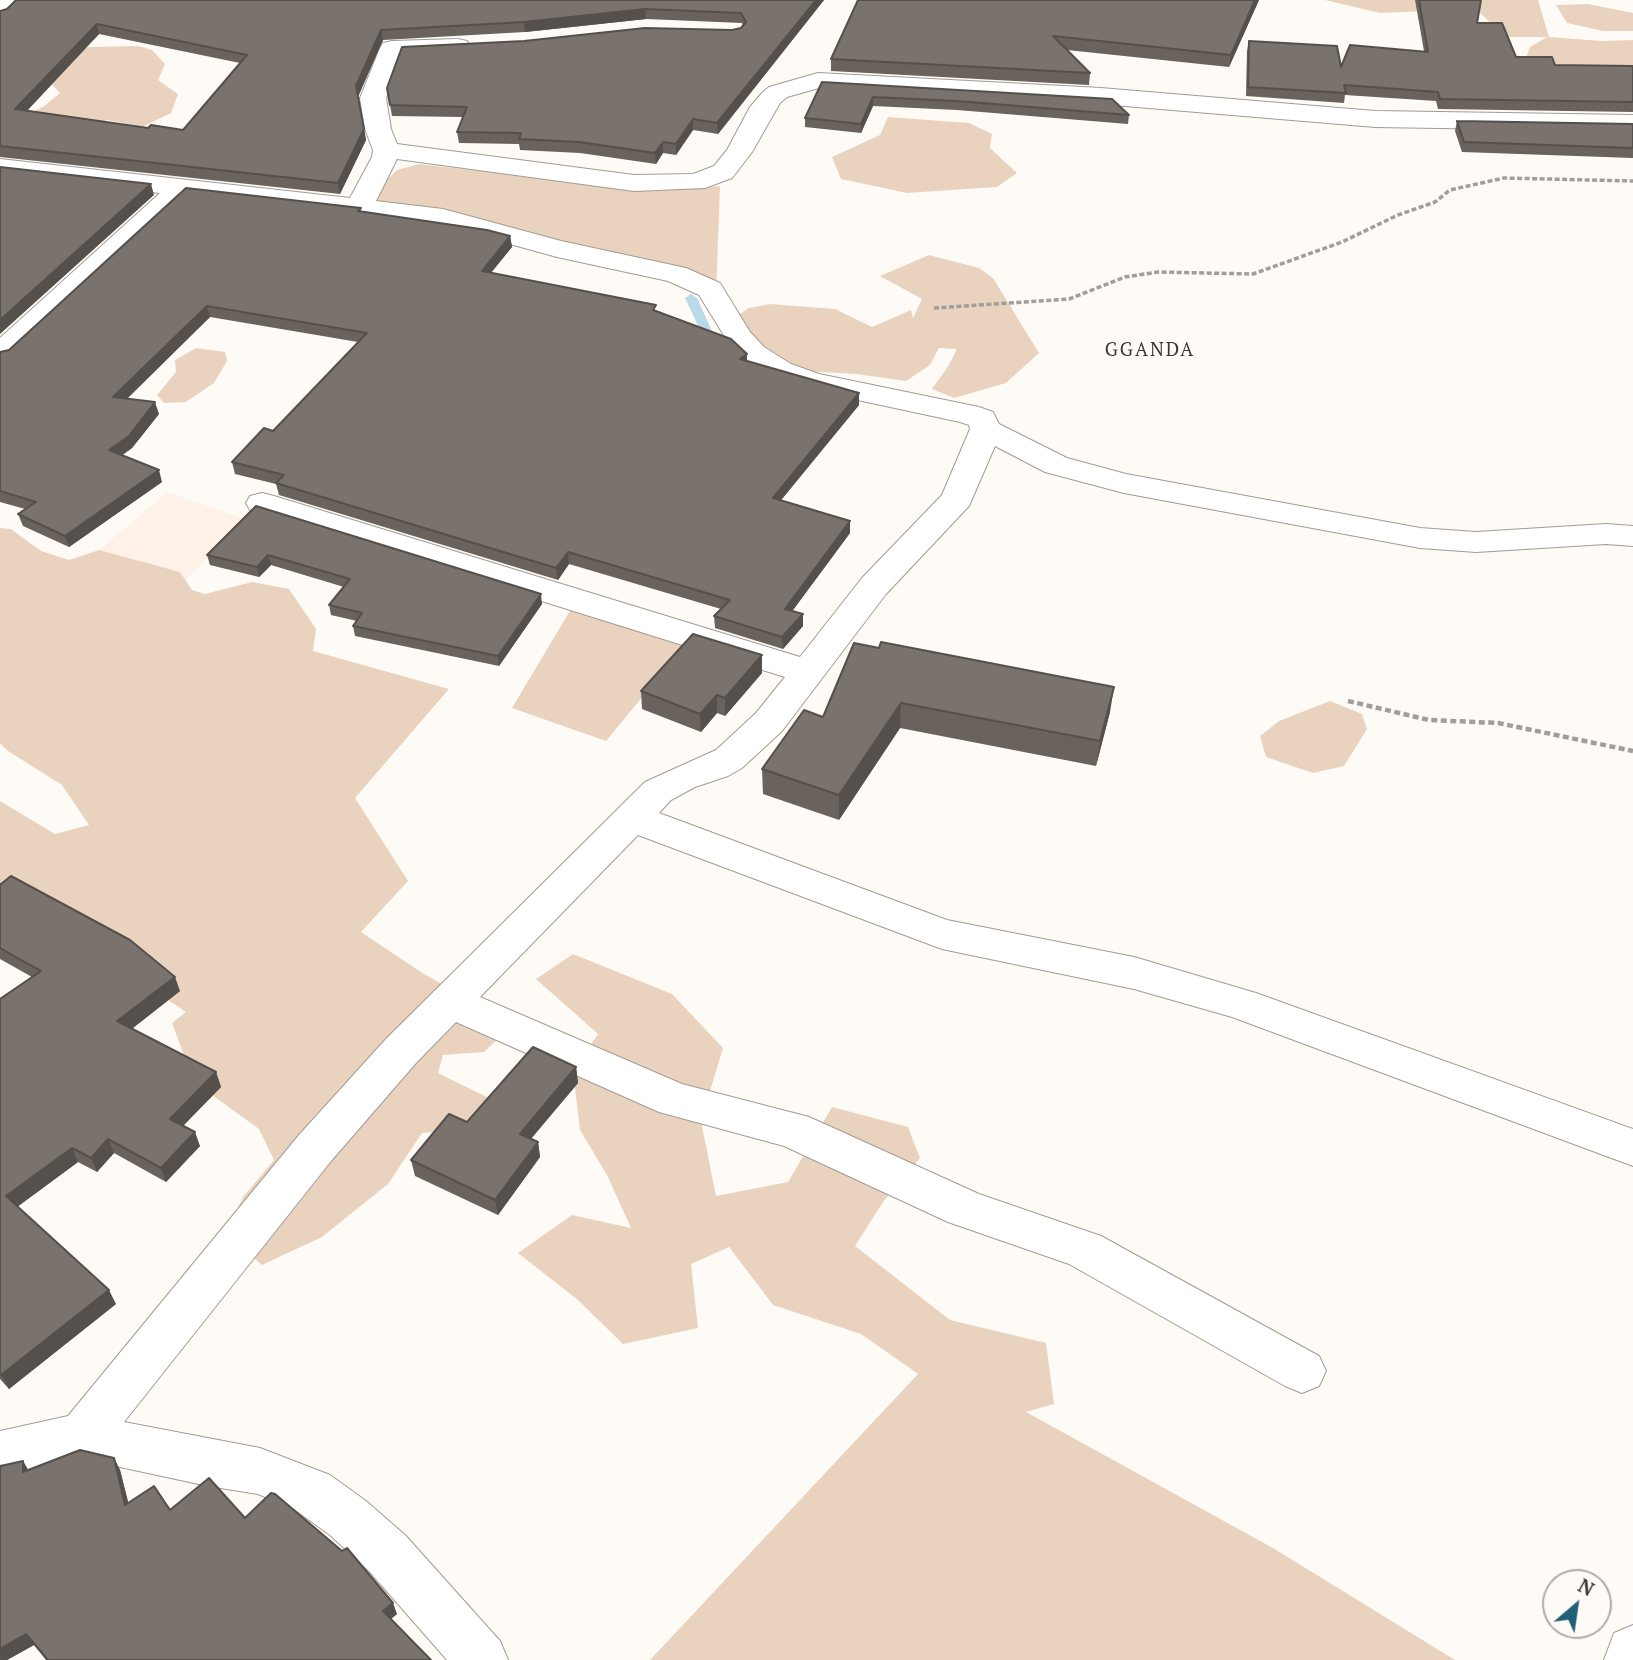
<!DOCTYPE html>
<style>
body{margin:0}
#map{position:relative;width:1633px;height:1660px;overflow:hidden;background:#fefbf7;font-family:"PT Serif",serif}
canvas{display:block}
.north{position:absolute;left:1542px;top:1569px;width:70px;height:70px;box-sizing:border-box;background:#fefbf7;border:2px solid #b0aca9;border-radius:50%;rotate:29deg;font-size:19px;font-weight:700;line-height:28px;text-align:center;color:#3a3634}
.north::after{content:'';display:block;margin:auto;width:24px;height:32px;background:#215f75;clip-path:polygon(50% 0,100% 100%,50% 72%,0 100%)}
</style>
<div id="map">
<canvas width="1633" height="1660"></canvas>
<div class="north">N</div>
</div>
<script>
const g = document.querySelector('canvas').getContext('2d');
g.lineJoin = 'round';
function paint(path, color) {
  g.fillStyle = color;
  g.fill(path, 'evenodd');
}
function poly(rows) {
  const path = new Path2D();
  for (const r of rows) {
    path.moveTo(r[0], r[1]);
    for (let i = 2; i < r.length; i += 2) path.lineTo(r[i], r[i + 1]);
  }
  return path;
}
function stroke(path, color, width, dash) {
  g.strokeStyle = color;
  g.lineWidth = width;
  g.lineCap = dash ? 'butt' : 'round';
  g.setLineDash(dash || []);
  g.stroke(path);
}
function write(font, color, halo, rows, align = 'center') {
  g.font = font + ' "PT Serif",serif';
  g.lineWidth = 7;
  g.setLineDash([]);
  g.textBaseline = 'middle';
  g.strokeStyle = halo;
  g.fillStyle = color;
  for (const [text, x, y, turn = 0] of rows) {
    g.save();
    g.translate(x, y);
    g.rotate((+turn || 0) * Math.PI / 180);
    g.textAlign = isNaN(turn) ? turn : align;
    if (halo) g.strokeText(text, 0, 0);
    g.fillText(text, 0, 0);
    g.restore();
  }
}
paint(poly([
 [167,492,249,520,185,580,99,550]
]), '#fef2e8');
paint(poly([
 [1325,0,1431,0,1425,11,1380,13],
 [1479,0,1538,0,1549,37,1602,41,1633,40,1633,82,1523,66,1530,47,1547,37,1505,37,1472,5],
 [1588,4,1633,13,1633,31,1603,31,1567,23,1556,5],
 [138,46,152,50,165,64,158,80,178,94,171,113,142,127,107,120,85,128,0,130,11,121,43,107,60,93,45,77,59,53,90,47],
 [888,117,969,123,992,134,990,148,1017,173,997,187,907,193,841,179,832,157,880,135],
 [419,164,654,191,720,186,716,295,705,287,374,209,376,191,397,170],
 [929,255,979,268,993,278,1039,353,1006,383,954,398,932,389,949,365,957,349,939,348,930,365,906,381,856,374,804,371,768,359,737,316,749,308,770,304,835,309,872,327,911,310,913,318,922,299,880,276],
 [196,348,225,352,227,361,214,383,186,402,164,403,157,395,176,372,175,360],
 [0,528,11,529,41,551,69,560,99,550,180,572,192,590,205,594,252,582,289,589,316,629,313,651,449,689,355,798,408,881,361,932,424,974,491,1011,504,1033,484,1052,443,1055,438,1073,499,1103,473,1129,422,1133,388,1184,322,1237,262,1265,226,1234,243,1197,274,1160,259,1129,194,1082,172,1023,186,1012,0,886,0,801,55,834,89,825,62,785,8,751,0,743],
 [571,609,685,645,606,741,512,708],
 [1330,701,1362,714,1367,729,1344,766,1313,773,1266,757,1260,736,1279,721],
 [573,954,672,994,723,1048,701,1121,716,1196,788,1182,832,1107,908,1127,920,1158,883,1202,855,1246,950,1320,1046,1343,1054,1404,1026,1412,1273,1548,1455,1660,650,1660,918,1374,861,1334,773,1305,729,1247,691,1264,698,1328,623,1344,578,1300,518,1253,572,1215,631,1228,607,1175,580,1130,573,1071,598,1034,536,979]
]), '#ead3be');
paint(poly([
 [691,294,697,298,712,331,693,347,687,343,700,330,685,298,691,294]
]), '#b8dae9');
const street = poly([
 [0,0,25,0,8,18,0,20,0,0],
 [458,39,467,41,470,46,467,51,402,55,386,98,391,129,397,144,634,175,693,174,714,166,727,150,750,107,762,93,769,87,818,73,1101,88,1375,111,1633,115,1633,131,1375,127,1101,104,819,88,787,97,780,103,752,152,732,178,705,188,634,191,397,159,376,201,443,209,561,241,686,268,720,283,750,332,764,347,791,364,819,374,979,407,993,412,999,424,1067,458,1126,474,1420,528,1476,532,1606,524,1633,526,1633,546,1606,544,1476,552,1420,548,1124,493,1045,472,995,446,969,506,886,594,782,731,742,768,728,776,695,787,671,800,659,813,947,920,1134,957,1256,993,1633,1129,1633,1166,1232,1017,1134,989,942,949,638,835,480,997,682,1084,809,1117,979,1194,1101,1236,1319,1356,1326,1371,1319,1386,1302,1393,1285,1386,1069,1264,948,1222,784,1146,659,1112,456,1022,416,1063,331,1161,124,1422,260,1448,330,1475,366,1501,406,1536,500,1641,508,1660,447,1660,370,1572,330,1535,294,1509,258,1494,208,1486,83,1459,0,1477,0,1431,68,1416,299,1135,386,1039,645,782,716,750,756,713,785,677,250,510,246,503,250,496,262,493,274,496,800,657,862,578,942,495,970,429,969,425,960,422,811,390,769,376,742,359,728,342,699,295,668,281,557,257,441,225,188,196,11,360,0,363,0,338,160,193,0,175,0,159,350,198,372,157,373,150,365,129,360,98,380,48,383,43,392,41,458,39],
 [1633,1625,1633,1660,1604,1660,1614,1633,1633,1625]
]);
stroke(street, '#a39b94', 2);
stroke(poly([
 [934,308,1069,299,1125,277,1158,272,1253,274,1342,242,1398,215,1435,202,1450,190,1504,178,1633,181]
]), '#a09d9a', 3.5, [5, 2.5]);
stroke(poly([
 [1348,701,1429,720,1498,723,1633,751]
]), '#a09d9a', 4.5, [6, 3.5]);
paint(street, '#fff');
paint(poly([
 [824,0,718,134,693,130,676,155,663,153,656,164,580,153,520,150,519,144,459,143,457,132,463,117,392,116,387,88,732,30,741,28,743,26,742,23,646,19,525,32,383,40,358,96,366,140,340,194,0,157,0,11],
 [99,34,240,63,183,130,148,128,27,111],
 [1259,0,1229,67,1067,50,1090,73,1089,85,831,71,831,59],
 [1415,0,1481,0,1477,23,1516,57,1555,65,1633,66,1633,112,1438,109,1436,101,1345,95,1344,103,1246,96,1247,51,1249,41,1341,67,1424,51],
 [822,82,1129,115,1128,124,957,110,873,106,861,133,805,127,805,118],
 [1457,121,1633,124,1633,158,1462,152,1455,131],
 [361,208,361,211,510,236,512,247,491,273,657,311,747,361,859,405,781,500,850,521,850,533,792,611,803,614,803,626,783,649,715,628,714,616,721,609,569,564,558,580,279,495,276,484,235,474,232,462,273,431,358,342,210,317,127,399,159,414,132,448,122,455,162,482,69,547,23,526,18,514,25,509,0,502,0,352,9,350],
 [256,506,542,604,499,666,355,636,353,626,357,621,331,615,329,605,344,587,271,565,259,577,210,565,207,555],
 [854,643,1110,712,1096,766,900,728,839,820,763,794,762,769,823,717],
 [762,655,762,673,725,716,717,713,701,732,642,709,641,691],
 [0,884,180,991,131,1029,216,1072,221,1087,183,1126,200,1146,166,1182,114,1153,97,1172,78,1162,17,1207,116,1304,9,1389,0,1379,0,999,32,977,0,959],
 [576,1067,578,1083,531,1139,538,1142,540,1157,498,1215,415,1176,411,1160,467,1122],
 [114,1458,120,1470,128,1503,170,1510,245,1518,397,1614,391,1619,431,1660,46,1660,34,1645,7,1660,0,1660,23,1461,28,1470]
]), '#69625d');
paint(poly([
 [816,0,824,0,718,134,717,123],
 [1255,0,1259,0,1229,67,1231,55],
 [645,9,646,19,525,32,524,22],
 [97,24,99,34,18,120,15,109],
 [381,30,383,40,358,97,356,86],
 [873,97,873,106,861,133,861,124],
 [693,119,693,130,676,155,676,144],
 [364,129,366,140,340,194,338,183],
 [663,142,663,153,656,164,655,153],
 [151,184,154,195,0,334,0,320],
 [510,236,512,247,483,282,482,271],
 [207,306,210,317,117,408,113,397],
 [747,354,747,365,740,359],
 [859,393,859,405,773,510,773,498],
 [155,402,159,414,132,448,113,462,109,450],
 [159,470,162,482,69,547,65,536],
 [850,521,850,533,785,621,785,609],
 [568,552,569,564,558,580,556,568],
 [268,555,271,565,259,577,257,567],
 [541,594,542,604,499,666,498,656],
 [803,614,803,626,783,649,782,637],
 [762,655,762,673,725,716,725,698],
 [1114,687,1110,712,1096,766,1100,741],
 [717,695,717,713,701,732,700,714],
 [901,703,900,728,839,820,839,795],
 [175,977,180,991,123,1036,117,1021],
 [576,1067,578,1083,522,1149,520,1134],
 [216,1072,221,1087,176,1133,170,1119],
 [195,1132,200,1146,166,1182,161,1168],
 [108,1139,114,1153,97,1172,91,1158],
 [538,1142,540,1157,498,1215,495,1200],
 [72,1148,78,1162,13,1210,6,1196],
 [109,1290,116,1304,9,1389,1,1375],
 [114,1458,120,1470,132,1517,125,1505],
 [23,1461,30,1473,23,1472],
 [393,1603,397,1614,387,1622,383,1611],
 [26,1634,34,1645,7,1660,0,1660,0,1649]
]), '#55504c');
const building = poly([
 [16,0,816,0,717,123,693,119,676,144,663,142,655,153,579,142,519,139,521,133,457,132,467,107,390,105,387,88,402,47,524,41,645,28,732,30,741,28,746,22,741,13,645,9,524,22,381,30,356,86,364,129,338,183,0,146,0,11,7,9,16,0],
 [97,24,247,55,183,130,151,125,148,128,15,109,97,24],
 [858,0,1255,0,1231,55,1053,36,1090,73,831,59,858,0],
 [1419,0,1481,0,1477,23,1502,23,1516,57,1552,57,1555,65,1633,66,1633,102,1440,99,1438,92,1344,85,1346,93,1248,87,1249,41,1337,46,1341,67,1350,45,1428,52,1419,0],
 [822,82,1112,99,1129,115,957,101,873,97,861,124,805,118,822,82],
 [1457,121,1633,124,1633,148,1464,142,1457,121],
 [0,167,151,184,0,320,0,167],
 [186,188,361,208,358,211,487,230,510,236,482,271,656,305,653,310,731,339,747,354,740,359,859,393,773,498,850,521,785,609,803,614,782,637,714,616,730,600,568,552,556,568,276,483,284,475,232,462,264,428,273,431,367,333,207,306,113,397,155,402,129,436,109,450,159,470,65,536,18,514,36,502,0,491,0,352,9,350,186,188],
 [256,506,541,594,498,656,353,626,362,613,329,605,350,579,268,555,257,567,207,555,256,506],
 [693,634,762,655,725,698,717,695,700,714,641,691,693,634],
 [881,642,1114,687,1100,741,901,703,839,795,762,769,804,710,823,717,854,643,879,648,881,642],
 [11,876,130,940,175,977,117,1021,216,1072,170,1119,195,1132,161,1168,108,1139,91,1158,72,1148,6,1196,109,1290,1,1375,0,1374,0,999,41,971,0,948,0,884,1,884,11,876],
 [533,1047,576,1067,520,1134,538,1142,495,1200,411,1160,449,1114,467,1122,533,1047],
 [80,1450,114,1458,125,1505,154,1486,170,1510,209,1478,245,1518,271,1493,275,1494,342,1551,347,1548,393,1603,383,1611,431,1660,48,1660,26,1634,0,1649,0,1466,23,1461,23,1472,80,1450]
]);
paint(building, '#7a726c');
stroke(building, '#55504c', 2);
g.letterSpacing = '2px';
write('19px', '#3a3634', '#fefbf7', [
 ["GGANDA",1150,351]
]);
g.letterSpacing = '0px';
</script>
